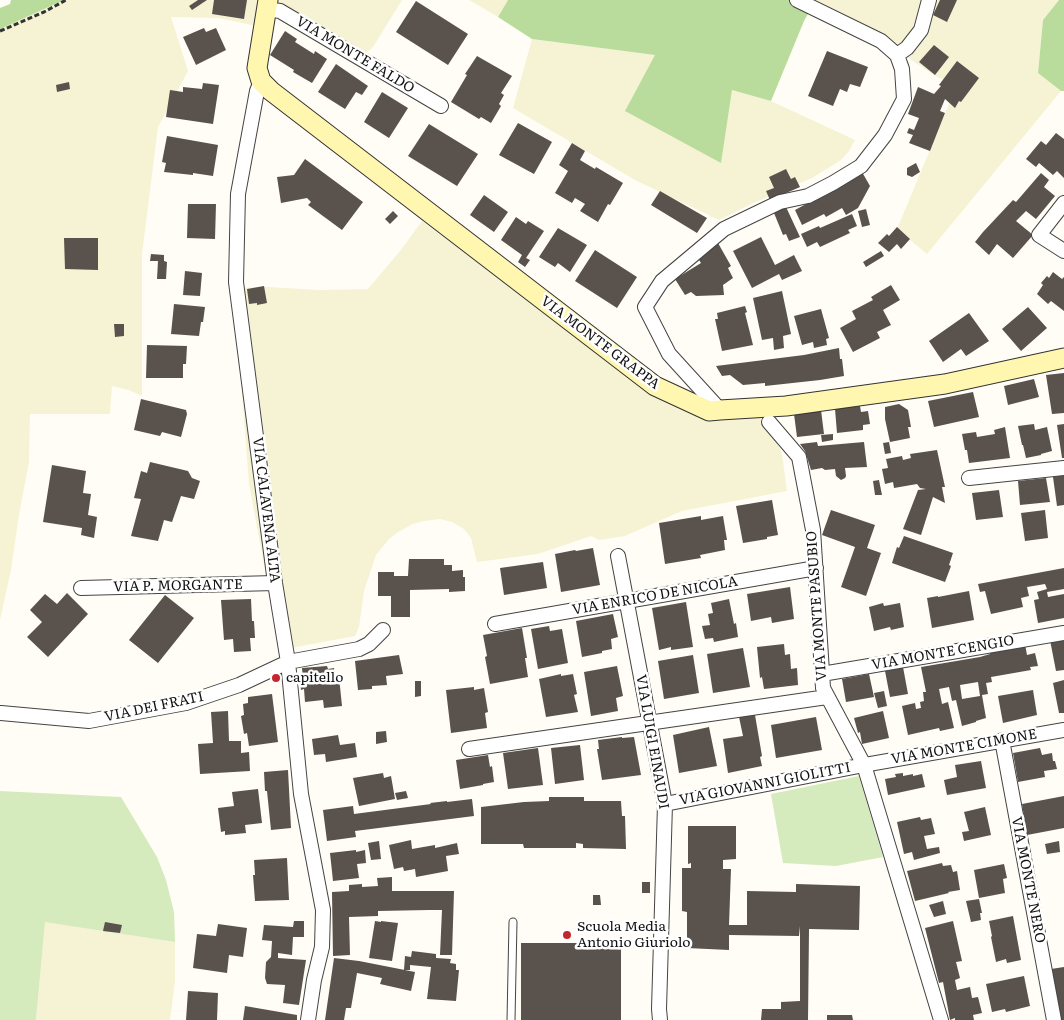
<!DOCTYPE html>
<style>
body{margin:0}
canvas{display:block;background:#fffdf5}
</style>
<canvas width="1064" height="1020"></canvas>
<script>
const g = document.querySelector('canvas').getContext('2d');
g.lineJoin = 'round';
function paint(path, color) {
  g.fillStyle = color;
  g.fill(path, 'evenodd');
}
function poly(rows) {
  const path = new Path2D();
  for (const r of rows) {
    path.moveTo(r[0], r[1]);
    for (let i = 2; i < r.length; i += 2) path.lineTo(r[i], r[i + 1]);
  }
  return path;
}
function stroke(path, color, width, dash) {
  g.strokeStyle = color;
  g.lineWidth = width;
  g.lineCap = dash ? 'butt' : 'round';
  g.setLineDash(dash || []);
  g.stroke(path);
}
function write(font, color, halo, rows, align = 'center') {
  g.font = font + ' Literata,serif';
  g.lineWidth = 5;
  g.setLineDash([]);
  g.textBaseline = 'middle';
  g.strokeStyle = halo;
  g.fillStyle = color;
  for (const [text, x, y, turn = 0] of rows) {
    g.save();
    g.translate(x, y);
    g.rotate((+turn || 0) * Math.PI / 180);
    g.textAlign = isNaN(turn) ? turn : align;
    if (halo) g.strokeText(text, 0, 0);
    g.fillText(text, 0, 0);
    g.restore();
  }
}
paint(poly([
 [64,0,402,0,373,47,361,58,268,3,262,27,218,18,171,17,188,71,158,127,142,254,142,396,129,390,112,386,110,414,30,414,29,462,19,515,11,570,0,620,0,29],
 [469,0,508,0,498,17],
 [807,0,1059,0,1043,20,1038,73,1061,91,927,254,897,229,957,85,937,77,889,45],
 [532,39,656,55,720,163,732,90,771,101,855,140,849,151,841,160,812,178,751,204,719,220,635,180,513,108],
 [422,221,655,394,759,415,781,450,783,461,787,491,682,511,625,536,599,540,591,536,538,554,477,562,471,538,464,529,452,522,440,519,424,521,413,524,398,532,389,539,376,555,364,591,359,627,355,636,280,650,249,484,234,288,268,287,320,290,368,289,400,251],
 [45,921,175,942,175,982,170,1020,36,1020]
]), '#f6f3d4');
paint(poly([
 [859,776,883,857,836,866,783,863,771,794],
 [0,791,121,797,157,857,166,880,174,912,175,942,45,922,36,1020,0,1020]
]), '#d5ebbd');
paint(poly([
 [11,0,64,0,0,29,0,8,10,4],
 [508,0,807,0,814,3,804,21,771,101,732,90,721,163,625,111,655,55,532,39,498,17],
 [1059,0,1064,0,1064,91,1061,91,1038,73,1043,20]
]), '#b9dc9c');
paint(poly([
 [198,0,207,0,192,10,189,6],
 [214,0,247,0,244,19,212,14],
 [940,0,957,0,947,22,933,15],
 [416,1,468,34,448,65,396,32],
 [204,28,206,32,216,28,226,50,196,65,183,37],
 [285,31,297,39,295,42,314,54,315,51,327,59,312,83,293,72,294,70,270,55],
 [934,45,949,57,935,75,919,62],
 [827,51,868,67,860,87,850,84,847,92,840,89,833,106,808,96],
 [477,56,512,76,501,93,504,95,499,104,501,106,491,123,481,117,479,119,451,102,467,75,465,74],
 [957,61,979,78,961,102,959,101,955,108,945,99,940,111,945,113,930,151,909,143,913,135,907,133,909,128,914,130,919,118,908,114,918,87,934,94,941,86,939,85],
 [336,64,368,86,362,95,356,92,345,109,318,92],
 [69,82,70,89,57,92,56,85],
 [203,83,219,85,213,124,166,117,170,90,183,92,183,87,202,89],
 [382,92,408,108,389,138,364,122],
 [518,123,552,142,534,174,499,155],
 [429,124,478,154,457,186,408,156],
 [1056,133,1064,139,1064,178,1057,171,1053,175,1039,163,1036,167,1026,159,1041,141,1046,145],
 [167,136,218,145,213,176,193,173,193,175,164,172,166,163,162,162],
 [572,143,585,151,580,160,595,169,596,167,623,183,610,205,608,204,598,222,580,211,585,204,575,198,572,203,555,193,568,171,559,165],
 [305,159,363,202,342,230,308,205,311,202,307,198,281,203,277,177,294,175],
 [916,163,920,172,912,177,907,175,907,168],
 [786,169,791,179,795,177,800,187,770,200,766,191,774,188,769,177],
 [862,172,870,186,858,208,846,215,842,208,826,217,824,214,802,225,795,210,845,183],
 [1041,173,1049,180,1044,187,1055,196,1036,219,1026,211,1016,221,1033,235,1013,258,997,244,989,255,975,242,983,232,1013,200,1016,202],
 [660,191,707,218,697,233,651,205],
 [484,195,508,212,494,232,470,215],
 [188,204,216,204,215,239,187,238],
 [786,207,800,237,789,241,786,234,783,235,774,213],
 [866,209,870,225,862,227,858,211],
 [393,211,398,216,390,224,385,219],
 [852,214,857,226,848,230,850,233,820,247,817,242,807,247,801,234,819,226,820,228],
 [516,217,526,224,528,221,544,231,526,258,530,260,525,267,518,262,522,255,501,240],
 [897,227,910,239,901,249,897,244,889,252,878,243,887,234,889,236],
 [558,228,587,245,570,272,558,263,555,267,539,257],
 [761,237,775,265,794,255,802,271,782,280,779,274,752,288,733,251],
 [64,238,98,238,98,270,65,269],
 [718,243,731,266,728,268,733,278,723,285,724,295,696,296,691,292,685,295,675,279,701,263,697,257],
 [595,250,637,277,617,308,575,281],
 [881,251,884,256,866,267,863,262],
 [151,254,164,255,164,261,167,262,166,279,157,279,158,261,150,261],
 [185,271,202,273,200,296,183,295],
 [1053,272,1062,279,1064,277,1064,311,1051,301,1048,304,1037,294,1043,285,1041,283,1047,276,1049,278],
 [891,285,900,300,883,310,891,325,877,332,880,338,853,352,840,328,856,319,852,311,873,300,871,297],
 [264,286,267,303,257,305,257,303,249,304,247,289],
 [782,291,791,334,783,336,784,348,774,350,773,338,762,340,753,298],
 [174,304,205,307,203,322,201,322,199,336,171,334],
 [745,306,747,312,745,313,753,345,722,351,715,319,718,319,717,313],
 [1028,307,1047,328,1021,351,1002,329],
 [821,309,829,338,826,339,827,345,814,348,813,342,802,345,794,316],
 [969,313,989,341,966,356,961,349,943,362,929,341],
 [114,324,124,324,124,336,115,337],
 [147,345,187,346,186,364,183,364,183,378,146,378],
 [839,348,840,359,842,359,844,376,820,380,765,386,765,383,743,385,730,375,722,376,716,366,804,355],
 [1064,373,1064,413,1052,414,1046,375],
 [1034,379,1039,397,1008,405,1004,386],
 [973,392,979,417,934,427,928,401],
 [141,399,186,410,187,414,181,437,162,432,160,436,134,430],
 [899,404,908,410,911,427,908,427,910,438,890,442,885,419,885,407],
 [860,406,861,412,868,411,870,424,863,425,863,430,837,433,835,409],
 [821,410,824,434,797,437,794,414],
 [1034,424,1035,430,1047,427,1052,451,1041,454,1041,455,1026,458,1023,445,1022,445,1018,426],
 [1064,424,1064,458,1062,458,1057,425],
 [1005,427,1010,458,969,463,967,450,965,450,962,434,976,432,977,437,995,434,994,430],
 [833,434,833,440,822,442,821,435],
 [817,442,818,446,864,442,867,467,845,468,846,476,845,478,841,480,836,476,835,469,825,470,822,468,811,470,805,451,800,444],
 [889,442,891,453,885,454,883,443],
 [937,450,945,487,942,487,945,503,933,497,921,535,903,529,918,490,926,489,920,488,917,484,894,488,893,482,885,484,882,469,888,468,886,459,902,456,903,460,911,458,910,454],
 [150,462,188,471,192,478,200,481,194,499,181,496,172,522,164,520,158,541,131,536,141,499,134,498,141,471,147,473],
 [52,465,86,471,83,493,91,494,88,515,97,517,94,538,81,535,82,528,43,522],
 [1064,475,1064,505,1057,506,1053,477],
 [1046,478,1050,502,1020,505,1018,481],
 [879,480,882,495,875,495,873,481],
 [999,490,1003,517,976,520,972,493],
 [772,500,778,535,767,537,767,539,743,543,736,506],
 [831,510,875,525,867,548,881,553,866,596,841,587,855,547,822,535],
 [1045,510,1048,538,1025,541,1021,513],
 [701,516,701,520,723,516,727,540,724,540,725,550,700,555,701,558,665,564,659,523],
 [904,536,953,553,949,565,951,566,945,582,892,563,897,547,899,548],
 [593,548,600,585,561,592,555,554,575,550,576,551],
 [409,559,444,559,444,565,452,565,452,571,463,570,463,577,465,577,465,591,449,592,449,589,410,590,410,617,391,617,391,596,378,596,378,572,394,572,394,576,408,576],
 [543,562,547,588,504,595,500,568],
 [1064,568,1064,589,1047,592,1048,597,1064,594,1064,618,1038,623,1034,600,1039,599,1037,592,1047,589,1045,584,1027,587,1029,596,1021,598,1023,607,991,614,985,591,980,592,978,584],
 [790,587,794,619,772,623,771,617,751,621,747,594],
 [969,591,974,620,932,628,927,598,938,596,938,597],
 [67,593,88,614,48,657,27,637,42,622,30,610,45,594,57,604],
 [165,595,194,618,158,663,129,640],
 [251,599,252,621,254,621,255,638,250,638,251,651,234,652,233,639,224,640,221,600],
 [729,599,734,624,736,623,738,637,714,642,713,638,705,639,702,626,710,625,708,614,713,613,711,603],
 [686,602,693,647,671,650,671,647,659,650,652,608],
 [883,603,884,606,900,603,904,627,891,630,890,627,874,631,869,607],
 [613,614,618,637,611,639,612,649,602,651,602,653,582,657,576,621],
 [549,626,550,631,562,629,568,663,538,669,531,629],
 [522,628,527,658,525,658,528,677,490,684,485,657,487,656,483,635],
 [1064,637,1064,670,1056,671,1050,640],
 [784,644,785,655,790,654,791,669,797,668,798,685,764,689,762,677,760,678,757,647],
 [1025,644,1027,655,1035,653,1038,666,1030,667,1031,670,991,677,992,682,986,683,988,694,982,695,986,718,976,721,976,722,962,726,956,700,952,701,949,687,939,689,942,704,948,702,954,728,940,731,939,728,908,735,902,706,915,703,916,709,921,708,920,702,924,701,923,692,926,692,921,667,980,657,990,654,990,652],
 [978,682,980,696,962,699,960,685],
 [743,648,750,687,713,693,707,654],
 [399,655,403,674,386,676,387,685,372,686,372,689,358,690,355,661],
 [693,655,699,693,664,699,658,661],
 [327,666,328,669,334,668,335,678,339,677,342,706,324,708,323,700,305,702,304,689,301,690,300,680,303,680,302,668],
 [617,666,623,696,616,698,618,711,591,716,584,672],
 [903,667,908,694,890,697,885,671],
 [561,674,561,676,573,674,577,694,574,695,578,712,546,717,539,679],
 [869,674,874,697,846,702,842,679],
 [1064,680,1064,713,1059,713,1053,683],
 [415,681,421,681,421,696,415,697],
 [474,687,474,690,484,688,488,712,485,713,487,728,451,733,446,690],
 [1033,690,1037,715,1003,723,998,696],
 [884,691,887,706,878,708,874,693],
 [272,694,278,742,249,746,247,733,244,734,241,716,244,715,243,704,248,703,248,697],
 [228,711,229,741,241,741,241,753,249,752,250,771,200,774,198,744,213,743,211,712],
 [883,711,889,738,862,744,860,732,858,733,854,718],
 [755,715,762,756,760,757,762,766,728,773,723,739,743,736,739,717],
 [816,717,822,750,776,758,771,725],
 [709,727,717,766,679,773,673,735],
 [386,731,387,742,376,744,376,732],
 [338,735,340,745,355,743,357,757,326,762,325,754,314,755,312,739],
 [622,737,622,738,634,737,641,775,602,780,597,749,599,749,598,740],
 [580,745,584,780,555,784,551,748],
 [538,748,543,785,508,789,503,753],
 [1040,748,1042,755,1052,753,1053,761,1055,761,1057,769,1044,771,1045,777,1018,782,1013,753],
 [488,755,490,767,492,766,494,782,483,784,483,785,460,789,456,760],
 [981,761,986,788,947,795,944,780,957,777,955,765],
 [288,770,291,828,271,830,267,791,265,791,264,772],
 [383,773,384,778,391,776,395,799,359,806,353,778],
 [903,773,903,776,913,774,913,776,922,774,925,787,888,795,885,779,896,777,895,774],
 [258,789,262,823,245,825,246,833,225,835,225,831,221,832,218,808,234,806,232,792],
 [406,791,408,798,397,800,395,793],
 [1064,796,1064,828,1027,835,1022,804],
 [549,797,584,797,584,801,621,801,622,816,625,816,626,849,583,848,583,844,576,843,576,848,524,848,523,844,481,844,481,807,524,802,549,801],
 [472,799,474,816,355,831,356,837,327,841,323,810,353,806,354,814,431,804,430,803,447,801,447,802],
 [985,807,991,835,964,841,962,832,969,831,964,812],
 [920,817,921,820,931,818,935,834,924,836,927,849,939,847,940,853,914,860,912,852,904,854,897,822],
 [688,826,736,826,736,859,723,860,723,869,731,869,729,925,747,925,747,891,796,892,796,884,860,886,859,930,809,929,808,1020,761,1020,762,1009,781,1009,781,1002,800,1001,800,926,799,936,729,935,729,950,687,948,687,912,682,911,682,868,691,868,691,863,688,864],
 [411,840,412,849,435,845,435,848,457,843,459,854,446,856,448,871,416,877,415,869,404,871,403,867,394,869,389,845],
 [379,841,381,859,371,860,368,843],
 [1059,841,1060,852,1047,854,1045,844],
 [356,850,356,852,365,850,366,863,357,864,359,878,333,881,330,853],
 [287,858,289,900,255,901,253,875,255,875,254,860],
 [942,863,943,866,951,865,953,872,957,871,960,890,948,892,949,893,915,901,907,871],
 [1004,864,1007,878,1003,879,1005,893,979,898,974,870],
 [392,877,392,891,454,891,452,955,440,955,442,910,429,910,378,911,378,916,349,917,350,955,333,956,332,892,349,891,349,885,362,884,362,887,378,886,377,878],
 [642,882,650,882,650,893,642,893],
 [593,895,600,895,601,905,593,905],
 [979,899,982,913,980,913,981,920,971,922,966,901],
 [943,901,946,914,934,917,929,905],
 [1013,916,1021,960,1007,963,1006,959,996,962,991,937,992,936,989,921],
 [294,921,304,921,304,937,293,937,292,955,278,953,278,958,306,960,299,1005,283,1003,285,985,267,984,265,978,266,962,271,957,272,941,262,940,264,925,293,927],
 [375,921,381,922,381,921,398,923,392,961,369,958],
 [953,921,962,961,956,962,960,978,955,980,957,990,970,987,972,998,978,997,982,1013,973,1015,974,1020,955,1020,955,1018,950,1020,943,982,939,983,925,928],
 [105,922,122,925,120,933,103,931],
 [218,924,247,928,243,957,229,955,227,973,193,968,197,934,216,936],
 [521,943,621,943,621,1020,521,1020],
 [412,951,436,954,436,958,451,959,450,963,456,964,456,970,459,970,456,1001,427,999,431,967,410,965,410,970,404,970,405,956,411,957],
 [334,958,359,961,415,972,411,991,380,984,382,978,357,973,351,1008,346,1008,344,1020,325,1020],
 [1064,967,1064,1020,1058,1020,1058,1018,1061,1018,1060,1011,1057,1012,1051,969],
 [1024,976,1030,1006,1006,1012,1005,1009,992,1012,986,984],
 [188,991,218,993,217,1020,186,1020],
 [245,1006,297,1015,297,1020,243,1020],
 [827,1015,852,1015,853,1020,827,1020]
]), '#5a524d');
const lane = poly([
 [511,1020,513,922]
]);
const street = poly([
 [266,9,280,11,441,106],
 [897,55,907,48,921,30,929,0],
 [261,81,257,91,238,194,236,282,275,583,288,662,301,794,323,910,322,947,314,980,308,1020],
 [1064,203,1039,235,1064,251],
 [720,410,669,354,645,307,662,281,724,229,780,202,808,196,833,183,861,166,885,135,904,99,902,69,897,55,881,41,797,0],
 [769,422,799,457,813,530,823,688,864,765,941,1020],
 [969,478,1064,468],
 [618,556,665,804,659,1009,660,1020],
 [81,588,275,583],
 [495,624,816,568],
 [822,674,1064,633],
 [1,713,89,721,186,703,239,685,288,662,359,649,369,644,383,630],
 [1002,740,1054,1020],
 [469,749,827,697],
 [665,804,864,765,1064,730]
]);
const secondary = poly([
 [268,0,257,68,261,81,271,91,655,386,709,411,720,410,786,406,945,384,1064,358]
]);
stroke(lane, '#444', 9);
stroke(street, '#444', 16);
stroke(secondary, '#333', 21);
stroke(poly([
 [0,31,44,12,66,0]
]), '#333', 3, [5, 2.5]);
stroke(lane, '#fff', 7);
stroke(street, '#fff', 14);
stroke(secondary, '#fff6b0', 19);
for (const [x, y, r, color] of [
 [276,678,5,"#c4262e"],
 [567,935,5,"#c4262e"]
]) {
  const dot = new Path2D();
  dot.arc(x, y, r, 0, 2 * Math.PI);
  g.fillStyle = color;
  g.fill(dot);
  stroke(dot, '#fff', 2);
}
write('14px', '#111', '#fff', [
 ["VIA MONTE FALDO",355,55,31],
 ["VIA MONTE GRAPPA",600,343,37],
 ["VIA CALAVENA ALTA",266,510,83],
 ["VIA P. MORGANTE",178,586,-1],
 ["VIA ENRICO DE NICOLA",655,596,-10],
 ["VIA MONTE PASUBIO",817,606,-94],
 ["VIA MONTE CENGIO",943,653,-10],
 ["VIA DEI FRATI",154,707,-12],
 ["VIA LUIGI EINAUDI",652,742,80],
 ["VIA MONTE CIMONE",964,747,-10],
 ["VIA GIOVANNI GIOLITTI",765,784,-11],
 ["VIA MONTE NERO",1028,880,79]
]);
write('14px', '#111', '#fff', [
 ["capitello",286,678],
 ["Scuola Media",577,927],
 ["Antonio Giuriolo",577,943]
], 'left');
</script>
